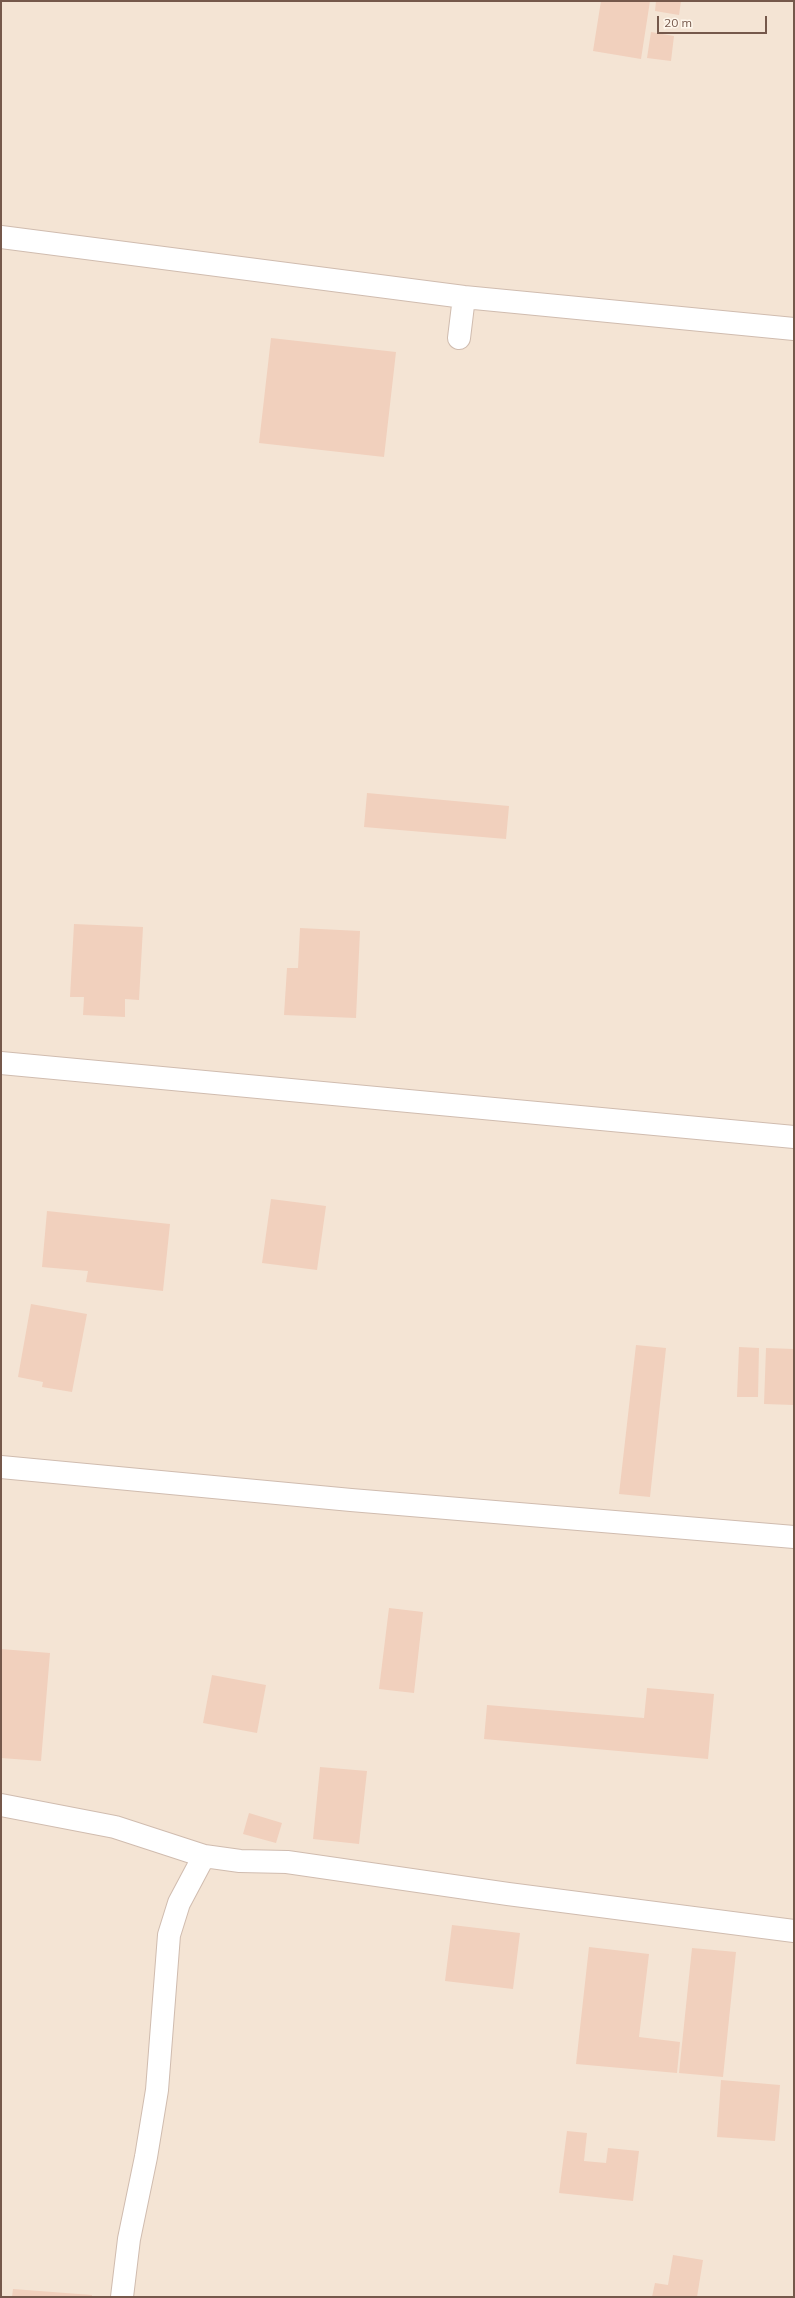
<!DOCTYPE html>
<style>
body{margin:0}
#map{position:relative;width:795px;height:2298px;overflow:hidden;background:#fcf3e5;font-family:Mulish,sans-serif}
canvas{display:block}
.frame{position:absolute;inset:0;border:2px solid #75584b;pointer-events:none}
.scale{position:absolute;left:657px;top:16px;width:110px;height:18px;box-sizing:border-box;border:2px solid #75584b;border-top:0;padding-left:5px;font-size:12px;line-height:14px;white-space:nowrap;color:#75584b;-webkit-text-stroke:3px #fff7ec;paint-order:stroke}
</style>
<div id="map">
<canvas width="795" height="2298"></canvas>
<div class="frame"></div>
<div class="scale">20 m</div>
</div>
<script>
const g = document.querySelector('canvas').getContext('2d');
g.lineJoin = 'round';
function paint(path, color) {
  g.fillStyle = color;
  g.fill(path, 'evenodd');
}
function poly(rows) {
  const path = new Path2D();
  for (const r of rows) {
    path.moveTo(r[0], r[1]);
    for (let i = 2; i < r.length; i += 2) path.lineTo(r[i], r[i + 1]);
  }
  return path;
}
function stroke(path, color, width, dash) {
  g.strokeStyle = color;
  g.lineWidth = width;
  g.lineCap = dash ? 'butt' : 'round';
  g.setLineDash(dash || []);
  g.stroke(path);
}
paint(poly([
 [1,1,794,1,794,2297,1,2297]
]), '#f4e4d4');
paint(poly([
 [601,1,650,1,641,59,593,51],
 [656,1,681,1,679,15,655,11],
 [651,32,674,36,671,61,647,58],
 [271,338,396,352,384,457,259,443],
 [367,793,509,806,506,839,364,827],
 [74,924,143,927,139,1000,125,999,125,1017,83,1015,84,997,70,997],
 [300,928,360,931,356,1018,284,1015,287,968,298,968],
 [271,1199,326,1206,317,1270,262,1263],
 [47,1211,170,1224,163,1291,86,1282,88,1271,42,1267],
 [31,1304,87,1314,72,1392,42,1387,43,1382,18,1377],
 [636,1345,666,1348,650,1497,619,1494],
 [739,1347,759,1348,758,1397,737,1397],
 [766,1348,794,1349,794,1405,764,1404],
 [389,1608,423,1612,414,1693,379,1689],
 [1,1649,50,1653,41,1761,1,1758],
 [212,1675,266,1685,257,1733,203,1723],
 [647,1688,714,1694,708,1759,484,1739,487,1705,644,1718],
 [320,1767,367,1771,359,1844,313,1839],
 [249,1813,282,1823,276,1843,243,1834],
 [452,1925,520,1933,513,1989,445,1981],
 [589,1947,649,1954,639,2037,680,2042,677,2073,576,2064],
 [692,1948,736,1952,723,2077,679,2073],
 [721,2080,780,2085,775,2141,717,2137],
 [567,2131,587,2133,584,2161,606,2163,608,2148,639,2151,633,2201,559,2193],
 [673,2255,703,2260,697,2297,652,2297,655,2283,668,2285],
 [13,2289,92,2295,92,2297,12,2297]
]), '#f1d0bd');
const minor = poly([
 [1,237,464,297,794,329],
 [459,338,464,297],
 [1,1063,794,1137],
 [1,1467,351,1500,794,1537],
 [1,1805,115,1827,204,1856,240,1861,287,1862,508,1894,794,1931],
 [122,2297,129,2239,146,2157,157,2090,169,1935,179,1903,204,1856]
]);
stroke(minor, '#d0bcaf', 24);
stroke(minor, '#fff', 22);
</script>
